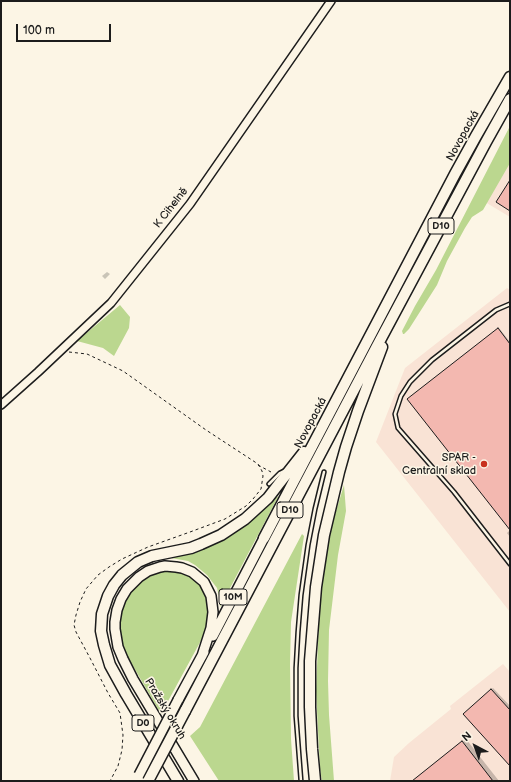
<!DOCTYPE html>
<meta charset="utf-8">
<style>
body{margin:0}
#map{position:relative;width:511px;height:782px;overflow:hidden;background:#fcf5e5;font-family:"Balsamiq Sans",sans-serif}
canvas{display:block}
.frame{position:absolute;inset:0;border:2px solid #1c1c1c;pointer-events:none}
.north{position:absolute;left:455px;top:726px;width:40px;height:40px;-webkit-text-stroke:3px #fcf5e5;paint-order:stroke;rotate:319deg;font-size:11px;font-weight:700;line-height:16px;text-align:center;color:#1c1c1c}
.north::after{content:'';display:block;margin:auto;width:14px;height:18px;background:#1c1c1c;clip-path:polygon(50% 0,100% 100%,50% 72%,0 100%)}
.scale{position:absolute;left:16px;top:24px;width:95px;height:18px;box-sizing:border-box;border:2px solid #1c1c1c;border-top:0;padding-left:5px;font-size:12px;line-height:14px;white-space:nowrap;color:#1c1c1c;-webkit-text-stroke:3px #fcf5e5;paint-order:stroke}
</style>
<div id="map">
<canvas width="511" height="782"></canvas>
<div class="frame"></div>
<div class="north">N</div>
<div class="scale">100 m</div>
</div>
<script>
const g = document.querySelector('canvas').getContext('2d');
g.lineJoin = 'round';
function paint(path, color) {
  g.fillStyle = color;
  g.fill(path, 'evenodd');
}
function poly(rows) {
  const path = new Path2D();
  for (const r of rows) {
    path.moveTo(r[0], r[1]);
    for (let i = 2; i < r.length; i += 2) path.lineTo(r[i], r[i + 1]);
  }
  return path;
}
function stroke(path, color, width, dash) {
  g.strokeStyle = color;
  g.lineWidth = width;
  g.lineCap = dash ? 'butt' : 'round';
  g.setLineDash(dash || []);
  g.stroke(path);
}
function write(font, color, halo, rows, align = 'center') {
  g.font = font + ' "Balsamiq Sans",sans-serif';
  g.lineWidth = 3;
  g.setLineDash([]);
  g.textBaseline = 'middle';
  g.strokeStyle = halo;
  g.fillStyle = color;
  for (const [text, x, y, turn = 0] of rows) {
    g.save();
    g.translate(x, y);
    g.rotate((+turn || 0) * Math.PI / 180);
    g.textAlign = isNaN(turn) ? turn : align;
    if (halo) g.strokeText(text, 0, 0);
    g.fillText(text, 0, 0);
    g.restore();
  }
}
paint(poly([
 [510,161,510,217,485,202],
 [507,288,510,290,510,612,376,442,405,368],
 [503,664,510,672,510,781,390,781,394,757,409,743,451,709,450,706]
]), '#f9e3d5');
paint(poly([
 [510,126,510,163,483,210,472,217,465,228,447,261,437,285,409,329,404,334,403,334,402,331,415,306,436,270],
 [120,305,130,317,129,328,114,356,103,348,77,341],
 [344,485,346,511,338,555,329,630,328,681,329,715,334,781,322,781,320,769,316,691,320,596,329,534],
 [276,496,278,497,220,607,219,596,217,588,207,575,195,565,188,561,171,558,184,554,229,536,249,522],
 [302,534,304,536,291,622,290,664,291,739,294,781,219,781,190,736,200,727],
 [159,570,174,570,192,575,202,587,209,602,208,626,204,635,161,714,123,649,118,633,120,610,131,589,151,573]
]), '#bbd78f');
paint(poly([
 [107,272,110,274,105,279,102,276],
 [499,328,510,342,510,528,408,399],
 [510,530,510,537,507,533],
 [493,688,510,706,510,764,465,714],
 [466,739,499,781,412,781]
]), '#0003');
const building = poly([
 [510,180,510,211,496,202,510,180],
 [498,328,510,344,510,530,407,399,498,328],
 [491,689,510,710,510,766,463,714,491,689],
 [462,741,493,781,412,781,462,741]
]);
paint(building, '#f3b8b0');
stroke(building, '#1c1c1c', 1);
const service = poly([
 [510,304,496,310,432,360,410,382,401,396,395,414,398,428,454,492,510,564],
 [269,484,280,473,284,471],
 [301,781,296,716,296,668,298,632,301,595,308,545,315,509,324,472]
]);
const tertiary = poly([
 [1,405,38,372,111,303,190,204,331,1]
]);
const trunk = poly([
 [213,636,264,538],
 [178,700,204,652],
 [194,781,133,679,123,659,118,647,115,629,115,622,117,610,121,599,127,589,139,577,148,571,160,567,165,566,176,567,182,568,192,572,204,582,211,596,213,612,211,628,202,656]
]);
const motorway = poly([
 [264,538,455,174,476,136,510,77],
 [185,711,377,346,486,142,510,99],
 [178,781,126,694,110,665,104,645,101,631,102,614,108,596,114,585,122,575,138,562,152,556,191,548,201,544,221,535,245,519,256,509,268,498,278,485,304,452],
 [315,781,312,749,310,707,310,661,316,587,324,535,339,472,346,447,358,411,382,347]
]);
stroke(service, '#1c1c1c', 5.5);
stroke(tertiary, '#1c1c1c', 10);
stroke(trunk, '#1c1c1c', 12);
stroke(motorway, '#1c1c1c', 13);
stroke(poly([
 [69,352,87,354,123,371,206,430,258,464,262,471,263,476,261,489,253,499,246,506,225,519,190,532,148,547,122,559,109,567,98,575,86,589,80,602,76,615,74,625,76,632,90,658,108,693,120,713,123,735,122,750,118,766,110,781],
 [258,465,271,472]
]), '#1c1c1c', 1, [3, 3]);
stroke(service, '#fcf5e5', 2.5);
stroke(tertiary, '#fcf5e5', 7);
stroke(trunk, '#fcf5e5', 9);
stroke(motorway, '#fcf5e5', 10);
const trunkBridge = poly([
 [139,775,178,700]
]);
const motorwayBridge = poly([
 [148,781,185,711]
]);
stroke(trunkBridge, '#1c1c1c', 12, []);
stroke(motorwayBridge, '#1c1c1c', 13, []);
stroke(trunkBridge, '#fcf5e5', 9);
stroke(motorwayBridge, '#fcf5e5', 10);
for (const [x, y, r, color] of [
 [484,464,4,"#c8321e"]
]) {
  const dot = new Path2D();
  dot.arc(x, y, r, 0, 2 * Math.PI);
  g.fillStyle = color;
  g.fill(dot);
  stroke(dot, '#fcf5e5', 1.5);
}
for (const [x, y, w] of [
 [441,226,26],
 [290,510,26],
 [233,597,28],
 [143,723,22]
]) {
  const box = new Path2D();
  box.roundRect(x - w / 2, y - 8, w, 16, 3);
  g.fillStyle = '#fcf5e5';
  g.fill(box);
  stroke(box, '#1c1c1c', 1);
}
write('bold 10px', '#1c1c1c', null, [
 ["D10",441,226],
 ["D10",290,510],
 ["10M",233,597],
 ["D0",143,723]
]);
write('11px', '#1c1c1c', '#fcf5e5', [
 ["Novopacká",463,136,-61],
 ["K Cihelně",171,208,-52],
 ["Novopacká",311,423,-62],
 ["Pražský okruh",165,709,59]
]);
write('11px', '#1c1c1c', '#fcf5e5', [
 ["SPAR -",476,458],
 ["Centralní sklad",476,471]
], 'right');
</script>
